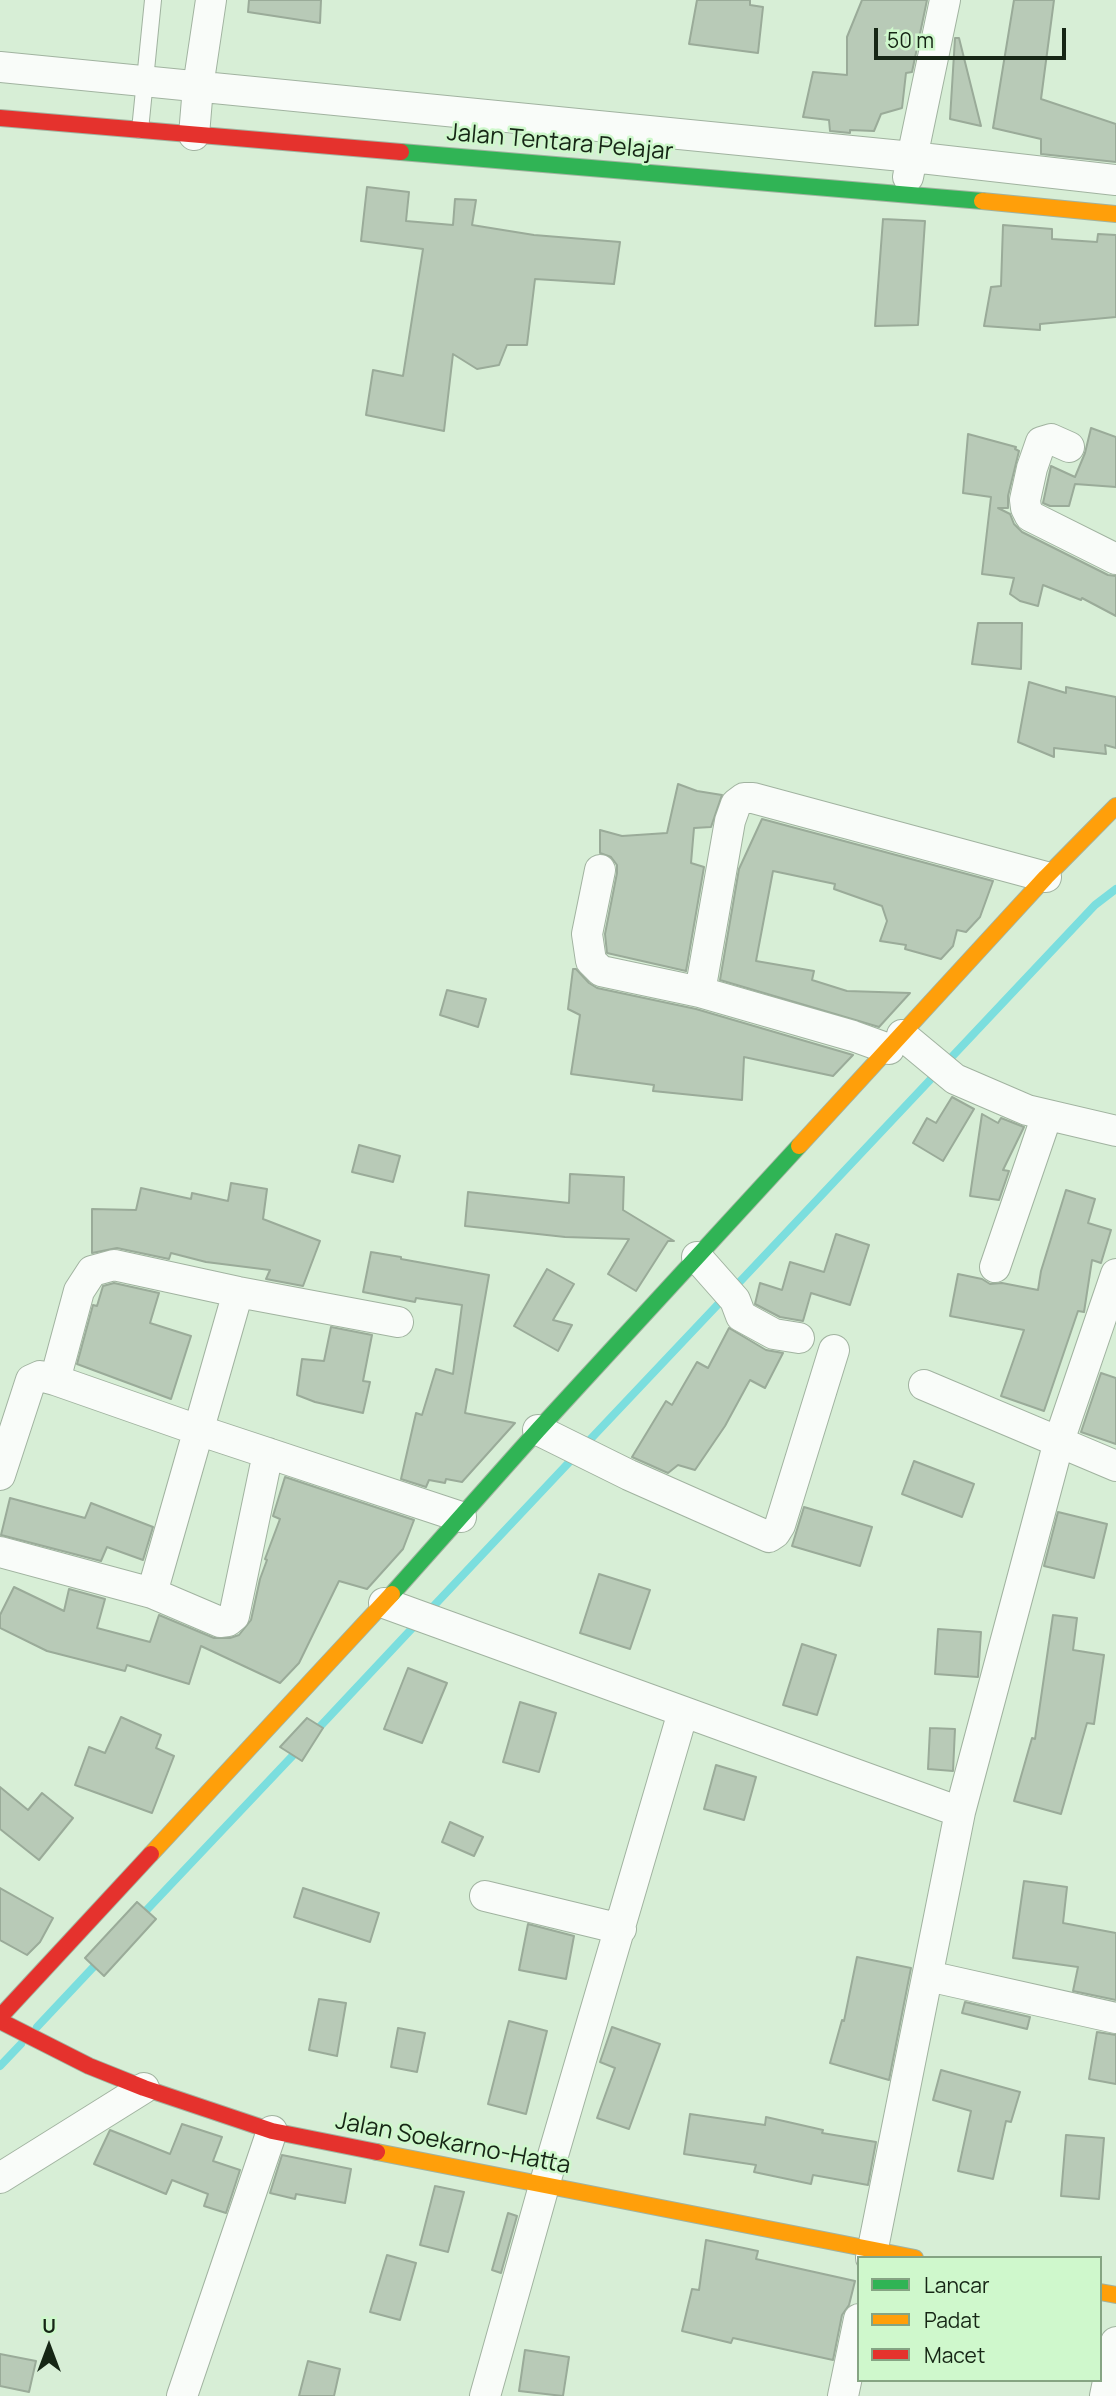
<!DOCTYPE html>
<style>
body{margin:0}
#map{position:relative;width:1116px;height:2396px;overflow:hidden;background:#d7eed6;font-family:Manrope,sans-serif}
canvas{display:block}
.legend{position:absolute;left:857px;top:2256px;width:245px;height:126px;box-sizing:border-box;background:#cff8cc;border:2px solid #85a483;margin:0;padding:9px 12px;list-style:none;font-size:21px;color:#162615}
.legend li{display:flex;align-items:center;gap:14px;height:35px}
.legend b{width:35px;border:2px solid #85a483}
.north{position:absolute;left:14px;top:2312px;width:70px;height:70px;-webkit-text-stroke:5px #cff8cc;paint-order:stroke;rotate:0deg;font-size:19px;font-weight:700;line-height:28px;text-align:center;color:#162615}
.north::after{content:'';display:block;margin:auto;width:24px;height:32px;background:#162615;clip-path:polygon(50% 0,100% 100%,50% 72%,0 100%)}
.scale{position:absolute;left:874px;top:28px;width:192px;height:32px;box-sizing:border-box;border:4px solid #162615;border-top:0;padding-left:9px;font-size:21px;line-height:24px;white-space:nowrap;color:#162615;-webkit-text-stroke:5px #cff8cc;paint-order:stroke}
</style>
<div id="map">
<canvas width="1116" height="2396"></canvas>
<ul class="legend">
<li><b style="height:9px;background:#30b455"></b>Lancar</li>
<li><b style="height:9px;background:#ff9f0a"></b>Padat</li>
<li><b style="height:9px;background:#e5322d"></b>Macet</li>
</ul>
<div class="north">U</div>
<div class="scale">50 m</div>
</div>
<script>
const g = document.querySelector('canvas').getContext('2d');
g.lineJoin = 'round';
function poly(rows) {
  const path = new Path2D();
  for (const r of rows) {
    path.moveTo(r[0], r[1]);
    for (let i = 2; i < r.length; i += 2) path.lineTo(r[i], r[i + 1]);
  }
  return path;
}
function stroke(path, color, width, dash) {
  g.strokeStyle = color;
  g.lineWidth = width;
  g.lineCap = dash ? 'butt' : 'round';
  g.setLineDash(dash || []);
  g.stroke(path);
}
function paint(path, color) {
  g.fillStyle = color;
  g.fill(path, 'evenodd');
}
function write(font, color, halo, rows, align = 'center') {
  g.font = font + ' Manrope,sans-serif';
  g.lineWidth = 5;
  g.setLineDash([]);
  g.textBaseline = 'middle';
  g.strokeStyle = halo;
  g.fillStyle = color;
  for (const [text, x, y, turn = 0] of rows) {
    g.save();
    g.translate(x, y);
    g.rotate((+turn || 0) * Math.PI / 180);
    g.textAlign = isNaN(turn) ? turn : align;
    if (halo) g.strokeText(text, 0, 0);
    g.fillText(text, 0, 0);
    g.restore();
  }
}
stroke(poly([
 [733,1289,1095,905,1116,889],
 [584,1446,724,1298],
 [428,1612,575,1456],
 [313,1734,419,1621],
 [140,1917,299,1749],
 [37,2027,100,1960],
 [0,2066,21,2044]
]), '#7bdede', 8);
const building = poly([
 [249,0,321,0,320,23,248,12,249,0],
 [697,0,750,0,750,5,763,7,758,53,689,44,697,0],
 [862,0,927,0,912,72,906,73,902,108,881,114,874,131,850,130,850,133,830,131,829,120,803,117,813,72,847,75,847,37,862,0],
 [1014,0,1054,0,1041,99,1116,124,1116,162,1041,154,1041,139,993,128,1014,0],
 [955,38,959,38,981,126,950,119,955,38],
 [367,187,409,192,406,221,453,225,455,199,476,200,472,225,534,235,620,242,614,284,535,279,527,345,507,345,499,365,477,369,453,354,444,431,366,415,373,370,403,376,423,249,361,241,367,187],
 [883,219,925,221,918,325,875,326,883,219],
 [1003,225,1052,229,1052,239,1097,242,1098,234,1116,235,1116,317,1040,324,1040,330,984,326,991,287,1001,286,1003,225],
 [1091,428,1116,437,1116,487,1075,484,1069,506,1050,506,1043,503,1051,466,1075,477,1085,453,1091,428],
 [968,434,1016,447,1015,449,1019,451,1008,496,1008,508,998,508,1010,514,1014,524,1022,532,1108,575,1116,576,1116,616,1082,598,1081,600,1043,585,1038,606,1020,601,1010,594,1014,578,982,574,991,497,963,493,968,434],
 [978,623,1022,623,1021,669,972,664,978,623],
 [1029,682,1066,693,1066,687,1116,697,1116,748,1105,745,1106,754,1054,748,1054,757,1018,742,1029,682],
 [678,784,697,791,722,795,711,827,694,828,691,863,704,867,686,971,607,953,605,934,617,873,617,865,611,857,600,853,600,830,622,836,667,833,678,784],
 [762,819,993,881,980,917,966,932,957,930,953,946,941,959,905,949,906,945,880,941,887,921,882,906,834,889,835,884,773,871,756,961,814,971,812,980,847,991,910,993,879,1027,720,980,739,869,762,819],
 [573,969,576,969,589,983,597,988,696,1009,853,1055,833,1076,744,1057,742,1100,653,1091,654,1085,571,1074,580,1015,568,1009,573,969],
 [447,990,486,999,478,1027,440,1015,447,990],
 [952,1097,974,1109,943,1161,913,1143,927,1118,936,1123,952,1097],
 [982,1114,998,1123,1001,1118,1024,1127,1003,1170,1009,1171,999,1200,970,1196,982,1114],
 [359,1145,400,1156,393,1182,352,1172,359,1145],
 [570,1174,624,1177,623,1210,674,1241,668,1241,636,1291,608,1274,629,1239,565,1237,465,1226,468,1192,569,1203,570,1174],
 [231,1183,267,1189,263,1219,320,1241,303,1286,266,1279,270,1270,206,1262,171,1253,169,1259,117,1248,92,1253,92,1209,136,1210,141,1188,191,1199,192,1193,228,1201,231,1183],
 [1066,1190,1095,1199,1088,1223,1111,1230,1101,1263,1092,1260,1084,1312,1078,1311,1044,1411,1001,1396,1024,1330,950,1316,958,1274,982,1279,990,1284,1002,1283,1038,1290,1041,1271,1066,1190],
 [836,1234,869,1245,850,1305,811,1293,803,1321,780,1317,755,1304,760,1283,782,1290,790,1262,824,1272,836,1234],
 [371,1252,401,1257,401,1259,489,1275,465,1413,515,1423,462,1482,446,1479,445,1483,429,1480,426,1487,401,1479,416,1413,422,1415,436,1369,453,1374,462,1305,416,1298,415,1302,363,1292,371,1252],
 [547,1269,574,1284,553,1320,572,1325,558,1351,514,1326,547,1269],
 [114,1283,159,1293,150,1323,191,1336,171,1399,77,1364,93,1305,97,1306,103,1286,114,1283],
 [331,1327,372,1335,363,1381,370,1382,363,1413,315,1402,297,1395,302,1359,324,1361,331,1327],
 [729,1328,766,1350,783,1353,765,1388,750,1380,725,1426,695,1470,678,1465,668,1473,632,1457,666,1401,672,1405,697,1362,708,1368,729,1328],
 [1101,1373,1116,1378,1116,1444,1081,1432,1101,1373],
 [914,1461,974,1484,962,1517,902,1494,914,1461],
 [285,1477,414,1520,403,1549,367,1589,339,1581,299,1663,280,1683,201,1646,189,1684,127,1665,125,1671,47,1651,0,1628,0,1615,14,1587,64,1611,69,1589,105,1599,97,1628,150,1642,159,1615,214,1638,230,1638,239,1635,251,1620,260,1579,267,1560,265,1559,280,1519,273,1516,285,1477],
 [10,1498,85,1518,91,1503,153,1527,143,1560,107,1547,101,1561,1,1535,10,1498],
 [804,1507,872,1527,860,1566,792,1546,804,1507],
 [1058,1512,1107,1524,1094,1578,1044,1566,1058,1512],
 [599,1574,650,1590,630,1649,580,1633,599,1574],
 [1053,1615,1077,1618,1073,1650,1104,1655,1094,1724,1087,1723,1061,1814,1014,1801,1032,1738,1035,1739,1053,1615],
 [938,1629,981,1632,978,1677,935,1674,938,1629],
 [802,1644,836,1655,817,1715,783,1705,802,1644],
 [408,1668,447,1683,422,1743,384,1729,408,1668],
 [520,1702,556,1713,539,1772,503,1762,520,1702],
 [121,1717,161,1735,156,1748,174,1756,152,1813,75,1785,89,1747,105,1753,121,1717],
 [307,1718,323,1728,302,1761,280,1747,307,1718],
 [930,1728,955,1729,953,1771,928,1769,930,1728],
 [716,1765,756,1777,744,1820,704,1809,716,1765],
 [0,1787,28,1810,42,1793,73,1818,39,1860,0,1829,0,1787],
 [450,1822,483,1837,474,1856,442,1842,450,1822],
 [1024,1881,1067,1887,1063,1923,1116,1933,1116,2000,1073,1991,1078,1967,1013,1958,1024,1881],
 [0,1888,53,1918,40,1942,27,1955,0,1940,0,1888],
 [303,1888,379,1913,370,1942,294,1917,303,1888],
 [137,1902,156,1919,104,1976,85,1958,137,1902],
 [528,1924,574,1936,566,1979,519,1970,528,1924],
 [857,1957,911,1968,889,2080,830,2063,842,2020,844,2021,857,1957],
 [319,1999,346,2003,337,2056,309,2050,319,1999],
 [965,2002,1030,2017,1027,2029,962,2013,965,2002],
 [509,2021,547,2031,526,2114,488,2104,509,2021],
 [612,2027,660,2044,629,2129,597,2118,615,2068,600,2062,612,2027],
 [398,2028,425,2033,417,2072,391,2067,398,2028],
 [1097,2032,1116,2035,1116,2084,1089,2079,1097,2032],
 [941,2070,1020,2092,1011,2122,1006,2121,993,2179,958,2171,971,2111,933,2100,941,2070],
 [690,2114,765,2125,766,2117,823,2130,822,2133,876,2142,868,2185,813,2175,811,2184,754,2172,756,2165,684,2154,690,2114],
 [182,2124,222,2137,213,2161,240,2170,226,2213,204,2206,208,2194,172,2180,166,2194,94,2164,110,2130,170,2154,182,2124],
 [1066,2135,1104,2138,1099,2199,1061,2196,1066,2135],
 [282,2155,351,2169,345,2203,296,2194,295,2199,270,2193,282,2155],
 [435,2186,464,2192,448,2252,420,2245,435,2186],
 [508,2213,517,2216,501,2273,492,2270,508,2213],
 [706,2240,758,2251,756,2259,855,2281,849,2305,842,2315,833,2360,733,2338,731,2343,682,2331,692,2289,699,2290,706,2240],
 [387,2255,416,2263,400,2320,370,2312,387,2255],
 [525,2350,569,2357,563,2396,519,2391,525,2350],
 [0,2354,36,2361,29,2392,0,2386,0,2354],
 [308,2361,340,2369,334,2396,299,2396,308,2361]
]);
paint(building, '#b8cab7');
stroke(building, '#9aab99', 2);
const lane = poly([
 [140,130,153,0]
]);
const street = poly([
 [0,67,912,157,1116,180],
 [194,135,198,87,211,0],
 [908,177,945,0],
 [1069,447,1051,439,1041,442,1032,468,1025,500,1026,508,1030,516,1116,559],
 [600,870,587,934,591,961,601,971,700,992,853,1036,889,1049],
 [700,992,730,821,736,804,744,798,753,798,1046,877],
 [902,1035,955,1079,1027,1110,1116,1131],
 [697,1257,735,1300,741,1316,774,1334,799,1338],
 [995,1267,1047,1115],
 [55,1380,198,1430,461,1517],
 [924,1385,1116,1466],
 [538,1430,629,1475,769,1537,775,1533,780,1525,834,1350],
 [0,1475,31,1380,40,1376,55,1380,79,1291,92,1271,114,1265,238,1292,398,1322],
 [0,1552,152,1593,220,1622,228,1621,234,1616,268,1453],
 [152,1593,238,1292],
 [384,1603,960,1812],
 [485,1896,621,1929],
 [928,1976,1116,2018],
 [0,2178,144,2088],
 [871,2258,960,1812,1059,1441,1116,1274],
 [182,2396,272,2131],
 [485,2396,544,2186,683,1712],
 [843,2396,859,2319],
 [1105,2396,1116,2342]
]);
const fast = poly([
 [401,152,982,201],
 [392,1594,538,1430,799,1146]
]);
const slow = poly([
 [982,201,1116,214],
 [799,1146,1046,877,1116,806],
 [151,1854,392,1594],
 [377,2152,915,2258],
 [1100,2292,1116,2295]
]);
const jam = poly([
 [0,118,401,152],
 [0,2017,151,1854],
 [0,2021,89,2066,144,2088,272,2131,377,2152]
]);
stroke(lane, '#a1b3a0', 18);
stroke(street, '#a1b3a0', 32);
stroke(fast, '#a1b3a0', 18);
stroke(slow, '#a1b3a0', 18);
stroke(jam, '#a1b3a0', 18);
stroke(lane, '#f9fcf9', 16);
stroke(street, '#f9fcf9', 30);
stroke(fast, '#30b455', 16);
stroke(slow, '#ff9f0a', 16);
stroke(jam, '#e5322d', 16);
write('24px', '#162615', '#cff8cc', [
 ["Jalan Tentara Pelajar",560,143,5],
 ["Jalan Soekarno-Hatta",453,2144,11]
]);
</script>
